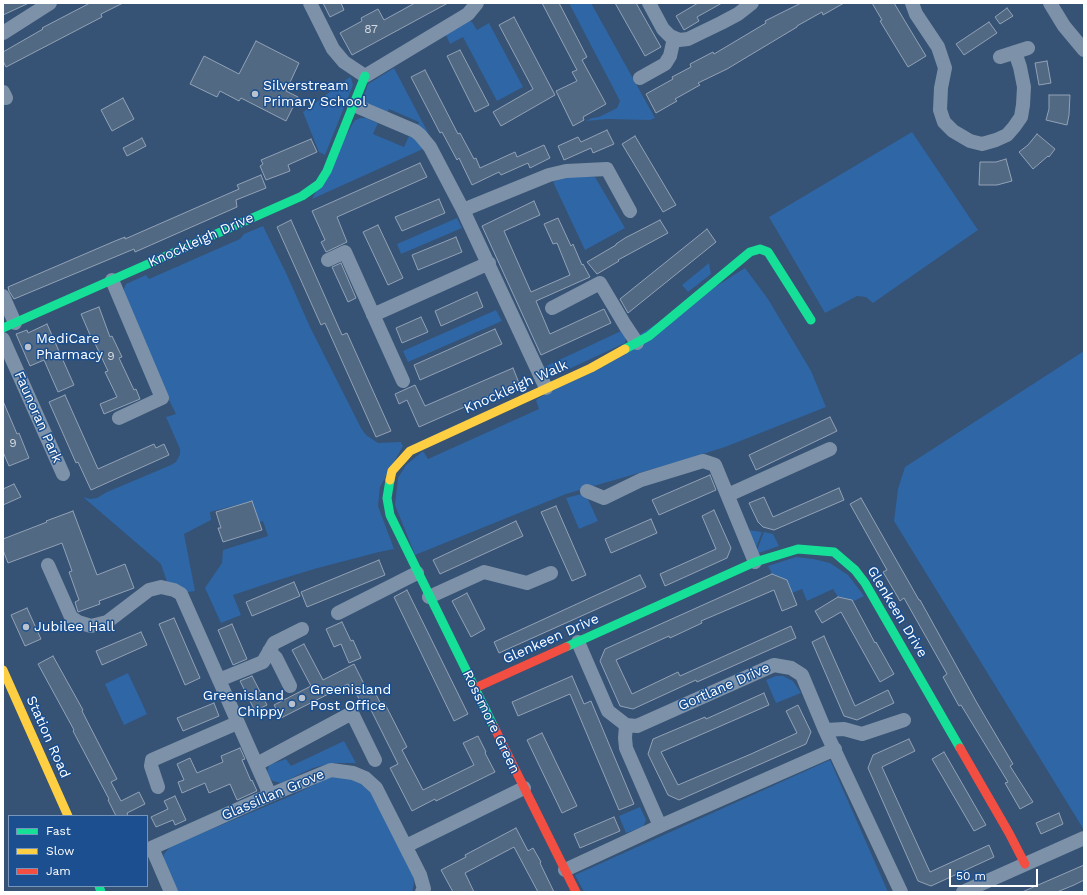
<!DOCTYPE html>
<style>
body{margin:0}
#map{position:relative;width:1087px;height:895px;overflow:hidden;background:#365274;font-family:"Work Sans",sans-serif}
canvas{display:block}
.frame{position:absolute;inset:0;border:4px solid #fff;pointer-events:none}
.legend{position:absolute;left:8px;top:815px;width:140px;height:72px;box-sizing:border-box;background:#1b4f8f;border:1px solid #7695bc;margin:0;padding:5px 7px;list-style:none;font-size:12px;color:#fff}
.legend li{display:flex;align-items:center;gap:8px;height:20px}
.legend b{width:20px;border:1px solid #7695bc}
.scale{position:absolute;left:949px;top:869px;width:89px;height:18px;box-sizing:border-box;border:2px solid #fff;border-top:0;padding-left:5px;font-size:12px;line-height:14px;white-space:nowrap;color:#fff;-webkit-text-stroke:3px #1b4f8f;paint-order:stroke}
</style>
<div id="map">
<canvas width="1087" height="895"></canvas>
<div class="frame"></div>
<ul class="legend">
<li><b style="height:5px;background:#16e098"></b>Fast</li>
<li><b style="height:5px;background:#ffcf43"></b>Slow</li>
<li><b style="height:5px;background:#f24e42"></b>Jam</li>
</ul>
<div class="scale">50 m</div>
</div>
<script>
const g = document.querySelector('canvas').getContext('2d');
g.lineJoin = 'round';
function paint(path, color) {
  g.fillStyle = color;
  g.fill(path, 'evenodd');
}
function poly(rows) {
  const path = new Path2D();
  for (const r of rows) {
    path.moveTo(r[0], r[1]);
    for (let i = 2; i < r.length; i += 2) path.lineTo(r[i], r[i + 1]);
  }
  return path;
}
function stroke(path, color, width, dash) {
  g.strokeStyle = color;
  g.lineWidth = width;
  g.lineCap = dash ? 'butt' : 'round';
  g.setLineDash(dash || []);
  g.stroke(path);
}
function write(font, color, halo, rows, align = 'center') {
  g.font = font + ' "Work Sans",sans-serif';
  g.lineWidth = 3;
  g.setLineDash([]);
  g.textBaseline = 'middle';
  g.strokeStyle = halo;
  g.fillStyle = color;
  for (const [text, x, y, turn = 0] of rows) {
    g.save();
    g.translate(x, y);
    g.rotate((+turn || 0) * Math.PI / 180);
    g.textAlign = isNaN(turn) ? turn : align;
    if (halo) g.strokeText(text, 0, 0);
    g.fillText(text, 0, 0);
    g.restore();
  }
}
paint(poly([
 [569,3,591,3,655,118,650,120,607,119,586,121,592,118,599,117,617,108,620,101],
 [468,20,472,22,477,30,489,23,523,87,497,101,463,37,450,44,446,35],
 [394,68,434,144,417,128,419,122,389,109,386,115,366,105,363,98,368,84],
 [350,77,351,78,353,85,325,155,319,152,303,112],
 [360,118,366,118,378,123,373,134,404,147,409,136,418,141,423,149,312,199,354,121],
 [912,132,978,230,873,303,866,297,857,296,825,313,769,217],
 [565,177,595,177,625,228,585,250,553,182],
 [457,218,462,228,401,254,397,244],
 [263,226,287,275,310,327,361,428,366,435,378,443,401,442,403,446,380,487,378,506,394,549,379,552,314,569,272,582,233,595,241,615,221,623,205,588,222,563,223,550,268,536,263,521,259,522,252,501,210,512,211,520,184,534,195,591,182,593,168,585,161,564,83,497,90,499,97,498,107,492,171,465,176,462,180,454,180,449,166,417,176,414,151,364,123,291,126,284,146,275,149,279,240,239,244,234],
 [709,263,711,274,688,292,682,285],
 [745,268,768,299,811,371,826,407,725,447,684,460,566,494,415,555,395,505,398,478,406,465,423,451,428,459,539,409,536,400],
 [496,310,502,321,408,362,403,351],
 [621,331,626,338,625,343,556,375,546,372,542,368],
 [1084,351,1084,830,894,521,898,489,905,467],
 [585,493,598,521,579,529,566,498],
 [747,530,762,532,756,548],
 [764,532,773,534,779,546,759,553,757,550],
 [796,557,813,559,830,563,848,575,864,596,852,602,838,597,833,589,807,601,802,589,792,593,787,580,772,574,768,566],
 [128,673,147,714,124,725,105,684],
 [776,676,783,676,793,681,801,693,776,703,766,680],
 [344,741,356,763,332,763,313,768,281,783,273,781,269,777,267,773,269,765,286,759,291,766],
 [830,760,888,892,584,892,575,875],
 [332,776,349,777,365,785,378,802,413,875,414,883,412,892,174,892,163,864,164,854,171,846,293,795],
 [640,807,646,820,643,827,626,833,619,816]
]), '#2f66a5');
const building = poly([
 [3,3,29,3,3,15,3,3],
 [90,3,123,3,101,14,102,17,6,67,3,61,3,52,43,29,42,28,90,3],
 [323,3,341,3,344,10,330,17,323,3],
 [415,3,448,3,352,55,340,33,362,21,361,18,378,9,384,20,415,3],
 [542,3,559,3,587,57,582,60,606,104,583,117,584,120,573,126,556,91,577,81,572,72,577,70,542,3],
 [615,3,636,3,661,47,645,56,615,3],
 [698,3,722,3,697,17,699,21,684,30,676,16,698,3],
 [801,3,844,3,823,15,822,12,797,26,797,27,727,69,698,83,700,85,675,99,677,101,656,113,646,94,673,79,672,77,691,67,690,64,713,52,714,54,766,23,765,21,801,3],
 [872,3,894,3,926,56,908,67,880,21,882,20,872,3],
 [1007,8,1013,16,1000,24,995,17,1007,8],
 [514,17,555,95,501,126,493,112,533,89,499,25,514,17],
 [989,22,997,33,964,55,956,44,989,22],
 [256,41,299,63,286,91,298,97,286,121,241,98,239,101,220,91,217,97,190,84,204,56,239,74,256,41],
 [460,50,489,105,475,112,447,56,460,50],
 [1047,61,1051,83,1039,85,1035,63,1047,61],
 [425,70,458,134,460,133,474,159,476,158,480,168,515,152,517,157,544,145,550,158,530,168,528,163,501,175,499,172,472,185,459,158,457,160,442,132,440,133,411,77,425,70],
 [1049,95,1070,95,1069,115,1067,125,1046,120,1049,109,1049,95],
 [123,98,134,119,112,131,101,110,123,98],
 [607,130,614,144,593,153,591,148,564,160,558,146,578,137,581,142,607,130],
 [1037,134,1055,149,1049,157,1048,156,1033,169,1019,152,1028,145,1037,134],
 [635,136,676,205,663,212,622,144,635,136],
 [142,138,146,146,127,156,123,148,142,138],
 [311,139,317,152,288,165,290,171,266,180,260,166,263,164,261,160,311,139],
 [1006,159,1012,181,997,185,979,185,980,162,996,162,1006,159],
 [420,163,427,177,337,217,347,242,326,252,321,242,325,240,312,211,420,163],
 [261,175,266,188,236,200,237,207,135,252,134,249,14,299,9,291,8,287,115,241,125,237,125,239,239,189,237,185,261,175],
 [439,199,445,213,402,231,395,217,439,199],
 [534,201,540,215,504,231,531,292,570,275,557,243,553,244,544,224,558,218,571,246,573,244,582,265,583,264,590,277,536,301,550,334,604,309,611,323,541,355,482,226,534,201],
 [291,220,342,335,347,333,391,431,376,437,325,323,321,325,277,227,291,220],
 [660,220,668,233,618,260,619,261,597,274,587,262,616,245,616,244,625,238,660,220],
 [378,225,403,278,388,285,363,232,378,225],
 [707,229,716,242,628,313,620,299,707,229],
 [456,237,462,252,418,270,412,255,456,237],
 [341,263,356,298,348,302,332,267,341,263],
 [477,292,483,307,441,326,435,311,477,292],
 [99,307,110,337,112,336,122,357,119,358,134,390,136,389,140,399,104,414,100,404,117,397,105,372,108,371,91,335,90,335,81,314,99,307],
 [421,317,428,332,402,343,396,328,421,317],
 [47,324,74,385,58,392,44,360,30,366,16,334,27,330,28,333,47,324],
 [495,329,502,344,420,380,414,365,495,329],
 [513,368,519,383,419,427,407,400,399,404,395,394,415,385,425,406,513,368],
 [65,395,98,469,154,444,156,448,164,444,169,455,91,490,78,462,76,463,49,402,65,395],
 [3,401,17,434,19,433,29,458,9,466,3,452,3,401],
 [830,417,837,431,756,470,749,455,830,417],
 [710,475,716,490,659,515,652,500,710,475],
 [14,484,21,497,3,505,3,489,14,484],
 [839,488,844,500,774,530,763,527,758,522,749,503,764,497,773,517,839,488],
 [861,498,919,600,920,600,977,703,1013,764,1010,766,1033,802,1020,809,1005,783,1008,782,961,705,959,706,943,677,947,674,904,598,900,601,883,572,887,570,850,504,861,498],
 [252,501,262,530,223,542,218,528,221,528,216,512,252,501],
 [556,506,586,575,572,581,541,512,556,506],
 [714,510,731,548,727,558,665,586,660,574,716,549,702,516,714,510],
 [73,511,97,575,125,564,134,588,99,601,100,604,78,612,75,602,79,600,69,572,72,571,62,543,8,563,3,550,3,539,47,522,46,521,73,511],
 [651,519,657,533,611,553,605,539,651,519],
 [516,521,523,536,440,574,433,560,516,521],
 [379,560,385,575,307,607,301,592,379,560],
 [772,574,787,580,797,605,782,611,774,590,701,621,702,623,670,638,669,636,616,660,632,694,678,672,680,676,791,626,796,638,697,682,696,680,633,709,620,706,600,661,605,649,772,574],
 [640,575,646,587,499,653,494,642,640,575],
 [294,582,300,596,252,616,246,602,294,582],
 [407,590,468,714,454,721,394,597,407,590],
 [467,593,485,629,471,637,452,601,467,593],
 [838,597,852,600,875,643,876,642,894,674,880,682,841,612,822,623,815,611,838,597],
 [27,608,41,639,25,646,11,615,27,608],
 [174,618,200,678,185,685,159,624,174,618],
 [342,622,351,641,353,640,361,658,349,663,341,644,334,647,326,629,342,622],
 [232,624,247,659,233,665,218,630,232,624],
 [141,632,147,645,102,665,96,651,141,632],
 [824,636,855,706,888,690,894,703,857,720,844,716,812,642,824,636],
 [304,644,323,680,354,664,367,690,372,687,381,704,384,702,407,747,402,750,423,790,474,765,463,743,478,736,486,752,485,753,495,772,436,801,435,799,412,811,390,768,398,764,367,702,362,705,355,691,352,692,348,684,281,718,274,705,311,686,292,650,304,644],
 [53,656,83,710,82,711,117,779,111,782,121,801,139,792,145,804,127,813,128,816,116,816,108,800,109,799,73,731,74,730,38,664,53,656],
 [252,676,267,705,255,711,240,681,252,676],
 [572,676,584,704,591,701,634,804,619,810,570,694,518,716,512,702,572,676],
 [764,693,769,705,661,752,678,785,751,754,797,733,786,711,798,705,811,732,806,744,679,800,668,795,648,754,653,739,705,717,706,719,764,693],
 [214,703,219,716,183,731,177,718,214,703],
 [542,733,577,806,562,813,527,740,542,733],
 [909,739,915,751,882,767,930,872,989,845,994,857,931,886,918,881,868,768,873,755,909,739],
 [240,748,245,759,242,760,251,781,252,780,257,791,237,800,230,784,209,793,205,783,182,793,178,782,184,780,177,764,190,758,197,773,223,762,221,756,240,748],
 [944,752,986,825,974,831,932,759,944,752],
 [175,796,186,820,175,825,173,820,156,827,151,817,168,809,164,801,175,796],
 [1059,813,1063,824,1041,834,1036,823,1059,813],
 [614,817,620,831,580,848,574,834,614,817],
 [516,828,528,851,533,848,541,862,540,863,554,892,538,892,514,847,465,873,474,892,453,892,441,870,466,857,465,855,516,828],
 [1084,865,1084,880,1074,885,1057,892,1022,892,1084,865]
]);
paint(building, '#526984');
stroke(building, '#92a2b6', 1);
stroke(poly([
 [310,3,333,49,344,62,365,76,468,14,477,3],
 [649,3,663,29,670,36,679,40,688,39,721,23,738,14,752,3],
 [912,3,916,14,938,47,945,68,941,88,940,110,944,122,953,131,970,141,982,144,996,140,1007,135,1014,127,1021,117,1023,105,1024,87,1020,67,1015,52],
 [1050,3,1064,26,1084,50],
 [3,33,50,3],
 [1000,57,1028,48],
 [640,78,665,64,670,56,674,38],
 [3,92,6,98],
 [354,105,415,131,420,135,430,147,463,210,546,388],
 [463,210,549,175,566,171,607,169,630,211],
 [328,260,345,252,403,381],
 [112,280,162,398,119,418],
 [3,296,15,323],
 [552,308,600,283,625,325,637,343],
 [373,315,489,263],
 [3,339,63,474],
 [587,491,604,498,641,480,703,461,715,465,755,562],
 [728,495,830,449],
 [48,565,71,617,78,622,91,626,107,622,149,590,161,587,174,590,181,594,270,795],
 [429,597,484,572,527,583,551,573],
 [338,613,417,573],
 [578,642,608,711,626,725,637,726,774,665,791,668,802,675,825,730,901,892],
 [269,651,276,658,290,686],
 [219,680,263,662,274,643,302,629],
 [626,725,625,738,626,748,660,826],
 [825,730,844,729,862,734,904,720],
 [257,764,352,713,375,760],
 [158,787,151,766,152,760,237,723],
 [406,846,524,788],
 [152,848,171,892],
 [147,850,270,795,331,770,353,773,365,778,376,788,420,875,424,889,422,892],
 [565,870,660,826,835,749],
 [963,892,1084,838]
]), '#7d92a8', 14);
stroke(poly([
 [3,328,302,196,319,184,327,171,365,76],
 [625,349,649,336,750,252,760,249,768,252,811,320],
 [390,480,387,498,390,515,494,727],
 [566,647,755,562,798,549,834,552,855,570,865,583,960,748],
 [99,886,101,892]
]), '#16e098', 9);
stroke(poly([
 [390,480,392,471,410,451,591,368,625,349],
 [3,670,68,816]
]), '#ffcf43', 9);
stroke(poly([
 [475,688,566,647],
 [494,727,576,892],
 [960,748,1009,833,1025,864]
]), '#f24e42', 9);
for (const [x, y, r, color] of [
 [255,94,4,"#b9c2ce"],
 [28,347,4,"#b9c2ce"],
 [26,627,4,"#b9c2ce"],
 [302,698,4,"#b9c2ce"],
 [292,704,4,"#b9c2ce"]
]) {
  const dot = new Path2D();
  dot.arc(x, y, r, 0, 2 * Math.PI);
  g.fillStyle = color;
  g.fill(dot);
  stroke(dot, '#1b4f8f', 1.5);
}
write('12px', '#d4dae0', null, [
 ["87",371,29],
 ["9",111,356],
 ["9",13,443]
]);
write('14px', '#fff', '#1b4f8f', [
 ["Silverstream",263,86],
 ["Primary School",263,102],
 ["MediCare",36,339],
 ["Pharmacy",36,355],
 ["Jubilee Hall",34,627],
 ["Greenisland",310,690],
 ["Post Office",310,706],
 ["Greenisland",284,696,"right"],
 ["Chippy",284,712,"right"]
], 'left');
write('14px', '#fff', '#1b4f8f', [
 ["Knockleigh Drive",201,240,-24],
 ["Knockleigh Walk",516,387,-24],
 ["Faunoran Park",38,417,66],
 ["Glenkeen Drive",897,612,59],
 ["Glenkeen Drive",551,639,-24],
 ["Gortlane Drive",724,687,-24],
 ["Rossmore Green",491,722,64],
 ["Station Road",48,737,66],
 ["Glassillan Grove",273,795,-23]
]);
</script>
